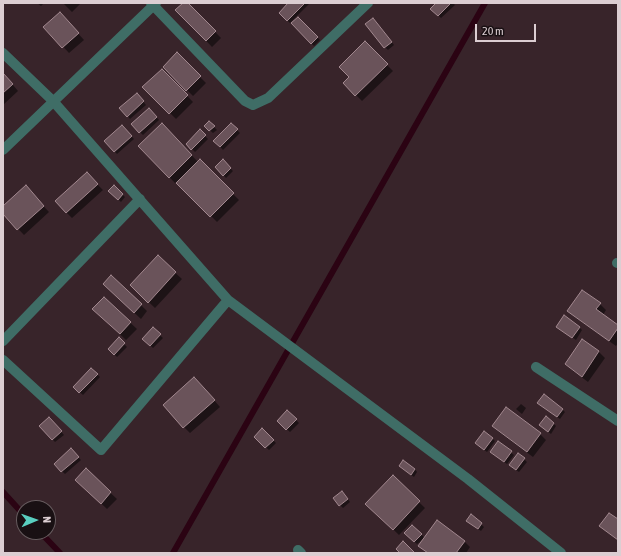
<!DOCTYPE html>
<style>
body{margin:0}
#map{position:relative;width:621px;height:556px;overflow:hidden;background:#38242a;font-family:"Asap Condensed",sans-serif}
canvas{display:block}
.frame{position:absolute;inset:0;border:4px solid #dcced2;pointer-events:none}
.north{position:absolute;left:16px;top:500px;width:40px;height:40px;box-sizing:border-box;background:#191013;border:1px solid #675c5f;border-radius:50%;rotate:88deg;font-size:11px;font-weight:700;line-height:16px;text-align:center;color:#dcced2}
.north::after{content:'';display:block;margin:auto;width:14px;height:18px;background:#59cebf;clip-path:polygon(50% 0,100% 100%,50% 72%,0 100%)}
.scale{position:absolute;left:475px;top:24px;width:61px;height:18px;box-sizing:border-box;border:2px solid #dcced2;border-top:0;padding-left:5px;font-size:12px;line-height:14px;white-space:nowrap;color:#dcced2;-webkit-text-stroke:3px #191013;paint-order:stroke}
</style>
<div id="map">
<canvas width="621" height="556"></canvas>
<div class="frame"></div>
<div class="north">N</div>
<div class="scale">20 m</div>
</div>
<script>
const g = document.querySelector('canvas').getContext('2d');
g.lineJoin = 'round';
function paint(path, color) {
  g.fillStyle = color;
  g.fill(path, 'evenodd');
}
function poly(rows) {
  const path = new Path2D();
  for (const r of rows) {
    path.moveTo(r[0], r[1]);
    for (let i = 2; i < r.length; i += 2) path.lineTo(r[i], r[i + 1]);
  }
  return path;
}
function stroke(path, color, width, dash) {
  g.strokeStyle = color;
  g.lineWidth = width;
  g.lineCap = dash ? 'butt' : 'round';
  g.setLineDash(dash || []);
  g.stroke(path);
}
paint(poly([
 [37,3,44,3,41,6],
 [63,3,81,3,72,12],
 [185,3,187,3,221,38,212,47,177,10],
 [290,3,310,3,290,23,280,13],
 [438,3,453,3,455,5,441,18,432,9],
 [298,18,320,40,314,46,292,24],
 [66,20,84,40,69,53,45,27],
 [376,22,394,45,388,50,385,47],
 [365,43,393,71,362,101,344,83,351,77],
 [177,54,206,83,193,96,164,67],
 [162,70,193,102,176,119,144,87],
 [3,73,18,91,3,105],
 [137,94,146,105,130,119,128,116],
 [149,109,159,120,143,135,140,132],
 [209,122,217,130,213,133,205,126],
 [162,124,198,162,200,161,239,200,217,222,177,182,175,183,139,146],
 [231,124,240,133,223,150,215,141],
 [122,126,134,139,117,154,105,141],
 [200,131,208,139,195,152,187,144],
 [223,161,233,171,226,178,216,167],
 [93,180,103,190,72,218,66,212],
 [114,186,125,197,121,202,110,191],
 [31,193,49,212,24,235,3,213,3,207],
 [158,257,182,279,155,308,137,291],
 [111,276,147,311,141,319,110,290],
 [104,298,137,329,126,340,100,315],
 [600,304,606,310,603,315,618,326,618,343,616,346,575,317,569,311],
 [580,328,582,330,576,340,561,329],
 [153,329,163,338,153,348,144,339],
 [119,339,127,347,117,357,109,349],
 [582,340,599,352,605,358,588,382,572,370,566,364],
 [91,369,100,377,83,395,74,387],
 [200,384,220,407,190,433,184,427],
 [521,404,526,408,522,414,516,409],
 [541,406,562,409,565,412,560,419],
 [287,411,299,423,290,432,278,421],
 [49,418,64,435,55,442,40,426],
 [553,423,556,426,551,434,540,425],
 [493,426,540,434,546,440,533,457,499,432],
 [262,429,276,443,269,450,255,437],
 [492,438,495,441,487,452,479,446],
 [498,442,514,455,507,464,494,454],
 [71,450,81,460,65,474,55,464],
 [524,459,527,462,519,472,513,468],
 [403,469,415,469,417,472,414,477],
 [86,470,117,499,107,509,83,486],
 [393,477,425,508,399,535,367,504],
 [345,495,350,502,343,508,340,505],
 [471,515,484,527,481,531,470,523],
 [412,526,425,538,464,541,470,547,466,553,427,553,419,546,423,541,422,540,417,544,406,533]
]), '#0007');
stroke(poly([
 [3,492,24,515],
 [40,532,60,553],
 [173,553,485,3]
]), '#2b0313', 6);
const building = poly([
 [183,3,188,3,216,31,206,41,175,10,183,3],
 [288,3,305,3,287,21,279,13,288,3],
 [436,3,451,3,438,16,430,9,436,3],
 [60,12,79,33,62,48,43,27,60,12],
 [298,17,318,37,311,44,291,23,298,17],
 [373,18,392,42,384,48,365,24,373,18],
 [365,41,388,64,355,96,343,83,349,77,339,67,365,41],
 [177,52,201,76,186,91,163,67,177,52],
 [162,69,188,95,169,114,142,87,162,69],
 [3,73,13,84,3,93,3,73],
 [137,93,144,101,127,117,119,108,137,93],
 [149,108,157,117,139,133,131,124,149,108],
 [209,121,215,126,209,131,204,126,209,121],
 [162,123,192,155,169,178,138,146,162,123],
 [231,123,238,129,220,147,213,141,231,123],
 [122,125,132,136,114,152,104,141,122,125],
 [200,129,206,135,191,150,186,144,200,129],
 [200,159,234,193,210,217,176,183,200,159],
 [223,159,231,168,223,176,215,167,223,159],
 [87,172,98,184,66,213,55,201,87,172],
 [26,185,44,206,17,230,3,214,3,206,26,185],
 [114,185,123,194,118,200,108,191,114,185],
 [158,255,176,272,148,303,130,285,158,255],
 [111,275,142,304,134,313,103,284,111,275],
 [582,290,601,303,596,309,618,325,618,328,609,341,567,311,582,290],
 [104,297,131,322,120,334,92,309,104,297],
 [564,315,580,327,572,338,556,327,564,315],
 [153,327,161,334,150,346,142,339,153,327],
 [119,337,125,343,114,355,108,349,119,337],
 [582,339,599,351,582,377,565,364,582,339],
 [91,368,98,374,79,393,73,387,91,368],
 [194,377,215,400,183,428,163,405,194,377],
 [544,394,563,409,557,417,537,403,544,394],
 [506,407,541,433,527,452,492,426,506,407],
 [287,410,297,419,286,430,277,421,287,410],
 [546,416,554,423,548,432,539,425,546,416],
 [49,417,62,431,52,440,39,426,49,417],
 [262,428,274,440,265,448,254,437,262,428],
 [484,431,493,438,484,450,475,443,484,431],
 [498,441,512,451,504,462,490,452,498,441],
 [71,448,79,457,61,472,54,464,71,448],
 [518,453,525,458,516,470,509,465,518,453],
 [403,460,415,469,411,475,399,466,403,460],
 [86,468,111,492,101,504,75,480,86,468],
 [393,475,420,501,393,530,365,504,393,475],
 [342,491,348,499,339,506,333,498,342,491],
 [609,513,618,519,618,540,599,526,609,513],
 [471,514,482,523,478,529,466,521,471,514],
 [437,520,465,541,456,553,428,553,418,546,437,520],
 [412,525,422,534,414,542,404,533,412,525],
 [403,541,415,553,400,553,396,549,403,541]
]);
paint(building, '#6a535a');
stroke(building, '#a2888f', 1);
stroke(poly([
 [151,3,245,101,253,105,268,98,368,3],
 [3,53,53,101,228,300,468,479,561,553],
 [3,150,156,3],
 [617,263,618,263],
 [3,341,140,199],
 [3,360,101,450,228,300],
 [536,367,618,421],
 [298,550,301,553]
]), '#3f6d66', 10);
</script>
